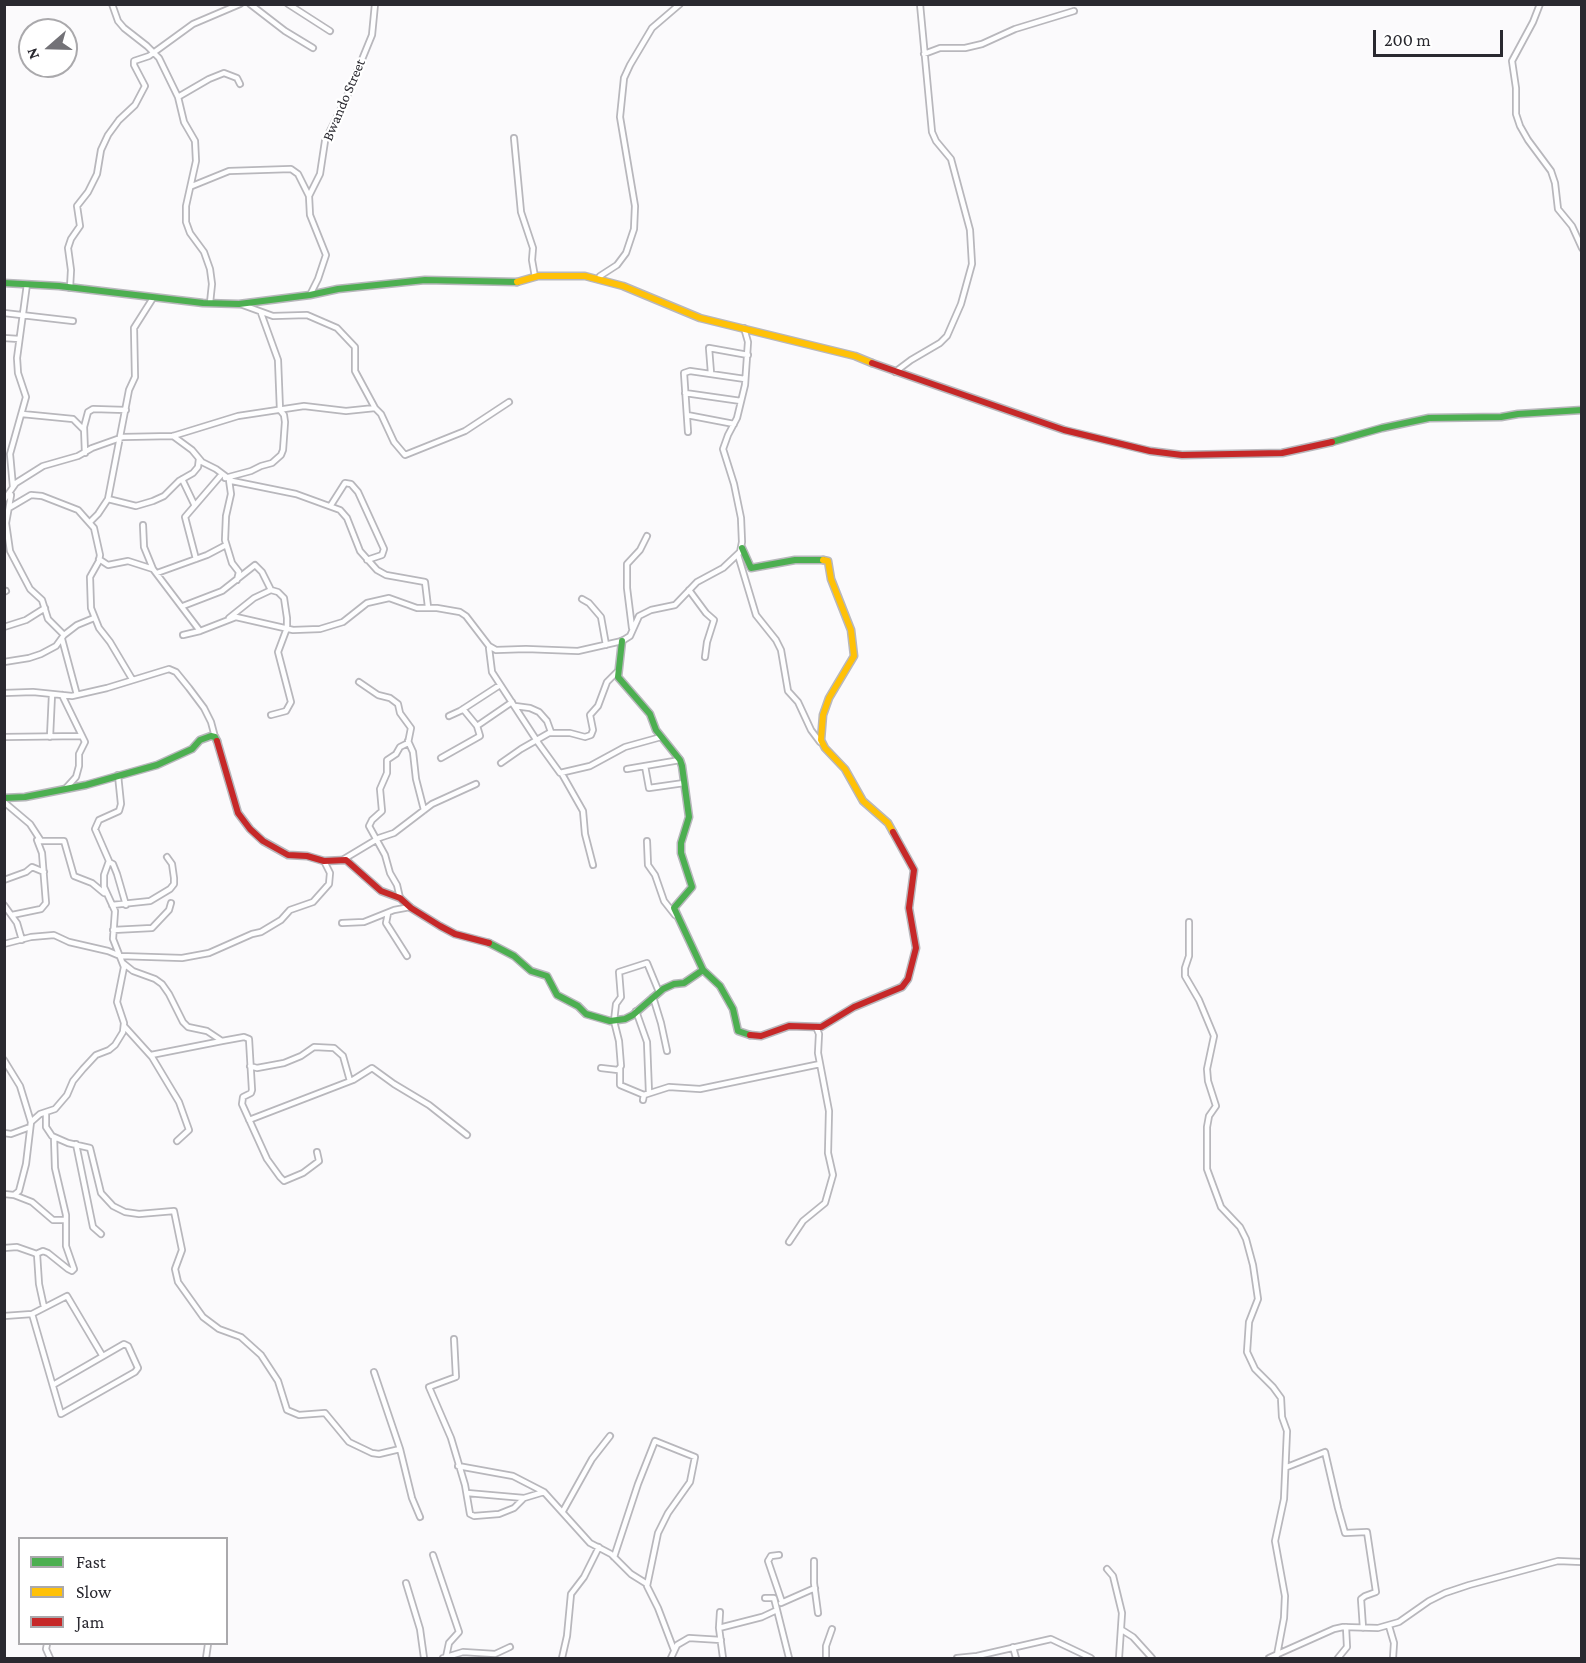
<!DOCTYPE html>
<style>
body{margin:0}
#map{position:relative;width:1586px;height:1663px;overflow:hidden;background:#fbfafc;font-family:"Crimson Pro",serif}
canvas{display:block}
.frame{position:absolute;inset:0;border:6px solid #2a2930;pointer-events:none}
.legend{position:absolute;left:18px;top:1537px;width:210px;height:108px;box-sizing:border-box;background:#fff;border:2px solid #aaa9ac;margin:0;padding:8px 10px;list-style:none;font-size:18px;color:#2a2930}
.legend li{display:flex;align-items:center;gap:12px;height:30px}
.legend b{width:30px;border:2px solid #aaa9ac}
.north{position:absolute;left:18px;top:18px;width:60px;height:60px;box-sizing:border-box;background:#fff;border:2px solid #aaa9ac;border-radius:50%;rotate:250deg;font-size:16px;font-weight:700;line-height:24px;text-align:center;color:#2a2930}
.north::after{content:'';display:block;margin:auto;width:21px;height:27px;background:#737277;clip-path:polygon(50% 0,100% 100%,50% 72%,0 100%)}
.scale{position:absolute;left:1373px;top:30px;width:130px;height:27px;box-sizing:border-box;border:3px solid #2a2930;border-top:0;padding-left:8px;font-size:18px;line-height:21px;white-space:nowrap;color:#2a2930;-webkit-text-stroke:4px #fff;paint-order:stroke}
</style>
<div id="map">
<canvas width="1586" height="1663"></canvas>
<div class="frame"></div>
<ul class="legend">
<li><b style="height:8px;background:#4caf50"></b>Fast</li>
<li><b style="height:8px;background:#ffc107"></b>Slow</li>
<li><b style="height:8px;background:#c62828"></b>Jam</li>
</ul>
<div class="north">N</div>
<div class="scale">200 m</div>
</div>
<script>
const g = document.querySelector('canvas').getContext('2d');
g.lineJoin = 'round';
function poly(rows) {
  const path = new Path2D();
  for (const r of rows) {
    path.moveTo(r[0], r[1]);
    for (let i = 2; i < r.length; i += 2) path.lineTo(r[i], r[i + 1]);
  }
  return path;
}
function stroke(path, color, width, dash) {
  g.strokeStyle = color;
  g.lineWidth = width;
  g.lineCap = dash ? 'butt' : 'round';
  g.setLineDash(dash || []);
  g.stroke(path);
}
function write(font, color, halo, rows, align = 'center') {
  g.font = font + ' "Crimson Pro",serif';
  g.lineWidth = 4.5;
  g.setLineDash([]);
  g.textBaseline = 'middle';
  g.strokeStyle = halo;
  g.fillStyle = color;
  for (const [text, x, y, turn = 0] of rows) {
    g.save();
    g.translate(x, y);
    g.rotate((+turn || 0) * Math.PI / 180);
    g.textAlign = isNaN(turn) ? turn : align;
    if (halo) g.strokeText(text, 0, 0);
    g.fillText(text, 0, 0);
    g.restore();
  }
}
const street = poly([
 [112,4,118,21,124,28,147,46,159,58,178,97,184,122,195,141,196,161,186,206,186,222,190,233,204,252,210,269,212,284,210,303],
 [250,4,285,31,313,48],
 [288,4,330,31],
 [1540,4,1533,22,1512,61,1516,88,1516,114,1520,126,1528,140,1551,171,1555,183,1558,209,1572,226,1582,248],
 [924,54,940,48,965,48,982,44,1015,29,1074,11],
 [178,97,209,79,224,73,237,78,240,84],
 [514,138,521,212,533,248,532,260,535,277],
 [192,186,229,171,291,169,298,174,309,196],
 [598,279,600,276,617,265,626,253,634,229,635,206,620,117,624,78,630,65,652,28,680,4],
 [70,288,71,270,68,248,71,239,80,226,77,206,88,192,97,174,101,150,108,135,119,120,135,105,145,86,134,65,134,61,149,56,193,24,240,4],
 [310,295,318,279,326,255,310,215,309,196,320,174,325,141,345,101,372,35,375,4],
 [240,304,273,316,307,315,337,328,355,347,355,371,375,408],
 [4,313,73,321],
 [4,338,19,339],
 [895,372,911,360,940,343,947,336,961,304,972,264,970,230,951,159,936,141,932,132,920,4],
 [711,373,709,348,748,355],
 [685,393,741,401],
 [22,414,73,419,83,429],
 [687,415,734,424],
 [688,432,684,373,690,371,745,379],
 [173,436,192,450,202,462,216,469,232,481,296,494,340,510,347,518,360,551,377,570,386,575,425,582,428,607],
 [85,453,84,427,88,412,93,409,126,410],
 [225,478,251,471,261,466,272,463,281,455,283,450,285,422,284,415,280,410,278,360,261,313],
 [182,479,194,504],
 [229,480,231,494,226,516,225,540,232,563,239,572,237,580],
 [13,487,10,454,26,397,18,373,17,358,27,284],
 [11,495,6,523,10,551,30,589,42,600,48,619,64,635],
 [108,499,136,506,153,501,164,496,179,481,193,473,198,467,199,459],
 [4,500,16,483,43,466,78,456,92,448,123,437,173,436,238,416,304,406,346,411,375,408,381,414,394,442,405,455,465,431,509,402],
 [331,505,345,483,351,484,358,492,384,549,382,555,367,560],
 [9,508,31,495,42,496,78,510,94,528,100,555,99,561,90,577,91,608,99,628,110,642,132,679],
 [90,522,98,514,108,499,129,390,135,377,134,328,153,298],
 [143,525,144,547,153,569],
 [738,555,756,615,776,640,781,650,788,691,798,702,811,730,820,742],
 [99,559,108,565,128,561,153,569,200,631],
 [196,559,185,517,222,474],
 [157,573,207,555,226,545],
 [689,590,706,613,714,620,707,642,705,657],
 [4,592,6,591],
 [582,599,589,603,601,617,606,645],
 [183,606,222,591,255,565,262,572,271,590],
 [229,618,254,598,271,590,278,592,284,598,287,618,287,628,278,652,291,702,286,711,271,715],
 [4,627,26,620,45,608],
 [632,628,627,588,627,564,640,550,647,536],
 [183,635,200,631,236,617,293,630,320,629,343,622,367,603,389,598,417,608,437,608,460,612,466,616,489,646,496,650,526,649,578,651,622,641,630,636,639,616,651,610,675,605,697,582,723,568,740,552,742,542,741,518,734,484,723,449,728,435,737,418,745,385,748,342,744,328],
 [62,639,77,695],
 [489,648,492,672,539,744,560,773,590,766,625,747,661,737],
 [4,662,29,658,41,654,56,646,64,635,77,625,94,618],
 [359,682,378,695,390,698,398,704,400,713,411,728,408,743,400,747,396,754,387,760,387,773,380,789,382,811,372,820,369,826,385,855,390,873,397,885,400,898],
 [4,693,33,692,72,696,107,688,169,669,176,672,189,688,204,708,211,722,215,737],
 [62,695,85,742,79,754,79,766,76,777,66,788],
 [515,706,530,708,539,712,547,721,551,732],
 [449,716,460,711,500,685],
 [477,726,512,702],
 [4,737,82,736],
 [50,737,52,694],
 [408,741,413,752,416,779,424,810],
 [441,758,480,736,477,726,463,709],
 [501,763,521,749,549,733,570,733,585,737,591,735,593,730,590,715,598,706,607,682,617,672],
 [645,766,649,788,684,783],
 [627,769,680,760],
 [562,774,583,811,585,834,593,865],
 [4,802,30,824,41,841,64,841,74,876,92,883,104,893],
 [647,841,648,865,655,875,664,901,675,915],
 [344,859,379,838,394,833,432,804,476,784],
 [109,862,113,864,117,874,126,905],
 [4,880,26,872,32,867,44,872],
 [4,905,17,923,22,940],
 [112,905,150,901,170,889,174,884,174,878,172,864,167,857],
 [388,913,386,923,407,956],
 [12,915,41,909,46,903,42,853,37,840],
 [1189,922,1189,956,1185,968,1185,976,1199,1000,1214,1036,1207,1069,1208,1081,1216,1106,1209,1116,1207,1127,1207,1169,1221,1207,1240,1227,1246,1239,1253,1265,1258,1299,1249,1322,1247,1352,1255,1369,1273,1387,1281,1398,1282,1417,1287,1431,1284,1499,1275,1541,1285,1596,1284,1618,1277,1655],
 [342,923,364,922,394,910,410,907],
 [113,930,152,928,169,910,171,903],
 [4,944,31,937,54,935,69,942,108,951,120,956,182,958,209,953,252,934,261,932,281,920,290,910,313,902,329,884,330,873,324,861],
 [123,963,133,971,155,979,162,984,169,994,183,1022,188,1027,207,1031,222,1041,244,1037,249,1039,252,1090,251,1093,243,1097,242,1104,267,1159,280,1177,284,1181,303,1173,319,1161,317,1152],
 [653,997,661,1023,667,1051],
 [636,1011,647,1042,649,1093],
 [124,1026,152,1057,179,1102,189,1130,177,1141],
 [151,1055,222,1041],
 [4,1060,20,1086,31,1122],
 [250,1066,257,1068,284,1063,301,1056,314,1047,334,1048,343,1056,350,1081],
 [601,1068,618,1070,621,1066,619,1041,614,1021,616,1004,621,997,619,972,647,963,659,992],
 [620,1068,620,1085,644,1095,643,1100],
 [644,1095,669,1087,700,1089,820,1064],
 [46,1113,46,1127,52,1136,68,1143,90,1148,101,1193,113,1206,125,1212,139,1214,174,1211,182,1250,175,1269,178,1282,203,1317,219,1329,241,1337,261,1355,278,1381,287,1410,299,1415,325,1413,349,1442,372,1453,379,1454,400,1449],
 [249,1120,353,1080,372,1068,394,1084,429,1105,467,1135],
 [4,1133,11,1134,30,1127],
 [76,1144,93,1227,101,1234],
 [4,1194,14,1195,19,1191,26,1164,31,1122,40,1114,55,1109,67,1095,73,1081,83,1069,96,1055,109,1050,115,1045,123,1032,124,1023,117,1002,124,967,113,939,115,911,104,887,104,875,109,861,95,829,99,820,119,811,121,804,118,775],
 [14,1195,32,1202,53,1220,66,1220],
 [789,1242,803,1221,825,1203,833,1175,828,1153,829,1111,818,1053,819,1034,816,1027],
 [4,1248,17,1247,37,1254,39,1284,44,1307],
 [36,1254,43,1251,48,1253,68,1269,72,1271,74,1269,66,1246,66,1215,55,1168,54,1137],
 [32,1314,61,1414,135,1372,138,1368,128,1346,124,1344,53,1385],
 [4,1316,32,1314,67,1296,102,1355],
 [454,1339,456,1377,429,1387,451,1438,465,1485,470,1514,474,1516,499,1514,514,1508,524,1498,544,1492],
 [374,1372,400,1449,412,1498,420,1517],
 [458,1466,513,1476,544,1492,590,1543,611,1554,631,1574,647,1584],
 [1287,1467,1325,1452,1338,1508,1345,1533,1367,1532,1376,1592,1365,1596,1361,1599,1363,1628],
 [467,1493,524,1498],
 [563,1511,592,1459,610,1436],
 [433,1555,459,1632,449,1643,446,1657],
 [779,1555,771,1556,768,1561,782,1602],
 [614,1557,638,1484,655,1441,695,1457,690,1482,668,1513,658,1533,647,1586,658,1608,674,1650],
 [814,1561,814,1583,818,1613],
 [1107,1569,1113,1576,1122,1613,1119,1658],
 [406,1583,420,1629,424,1658],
 [765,1598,774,1598,789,1658],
 [781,1603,815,1588],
 [720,1612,719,1628,723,1658],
 [1389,1626,1394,1643,1393,1658],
 [719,1628,762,1617,777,1610],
 [1122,1630,1133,1637,1152,1658],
 [47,1644,46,1649,50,1658],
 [1013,1647,1016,1658],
 [206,1658,208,1644],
 [443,1658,463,1652,495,1654,510,1647],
 [562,1658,567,1636,571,1594,584,1577,599,1547],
 [671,1658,677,1645,689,1638,721,1640],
 [826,1658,826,1646,832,1629],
 [957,1658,977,1656,1051,1639,1091,1658],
 [1269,1658,1334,1629,1343,1627,1378,1628,1399,1622,1429,1601,1445,1593,1469,1585,1558,1561,1582,1562],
 [1338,1658,1347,1647,1346,1627]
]);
const fast = poly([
 [4,283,59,286,203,303,239,304,310,295,338,289,425,280,517,282],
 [1332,442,1382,428,1429,418,1501,417,1518,414,1582,410],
 [742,548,751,568,795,560,823,560],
 [622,641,618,677,650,714,656,730,680,760,682,766,689,817,681,843,681,853,692,887,674,908,703,970,720,986,733,1009,738,1031,750,1035],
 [4,798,25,797,86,785,157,765,192,749,200,740,211,736,215,737,217,741],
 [489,943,514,956,531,971,547,976,557,995,578,1006,586,1014,610,1021,625,1019,633,1015,663,989,674,984,684,983,703,970]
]);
const slow = poly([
 [517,282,538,276,585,276,623,286,700,318,855,356,872,363],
 [823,560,828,561,831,579,851,630,854,656,829,698,823,715,821,740,825,748,845,769,863,801,888,823,893,832]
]);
const jam = poly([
 [872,363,1064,430,1150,451,1182,455,1282,453,1332,442],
 [217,741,238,813,250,829,263,841,288,855,307,856,324,861,346,860,381,891,400,898,411,908,440,926,455,934,489,943],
 [750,1035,761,1036,789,1026,821,1027,854,1007,902,987,908,979,916,948,909,908,914,870,893,832]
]);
stroke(street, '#b8b7bc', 8);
stroke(fast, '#b8b7bc', 9);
stroke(slow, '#b8b7bc', 9);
stroke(jam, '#b8b7bc', 9);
stroke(street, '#fefeff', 4.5);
stroke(fast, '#4caf50', 6);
stroke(slow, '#ffc107', 6);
stroke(jam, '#c62828', 6);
write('15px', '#2a2930', '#fff', [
 ["Bwando Street",344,100,-67]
]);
</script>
